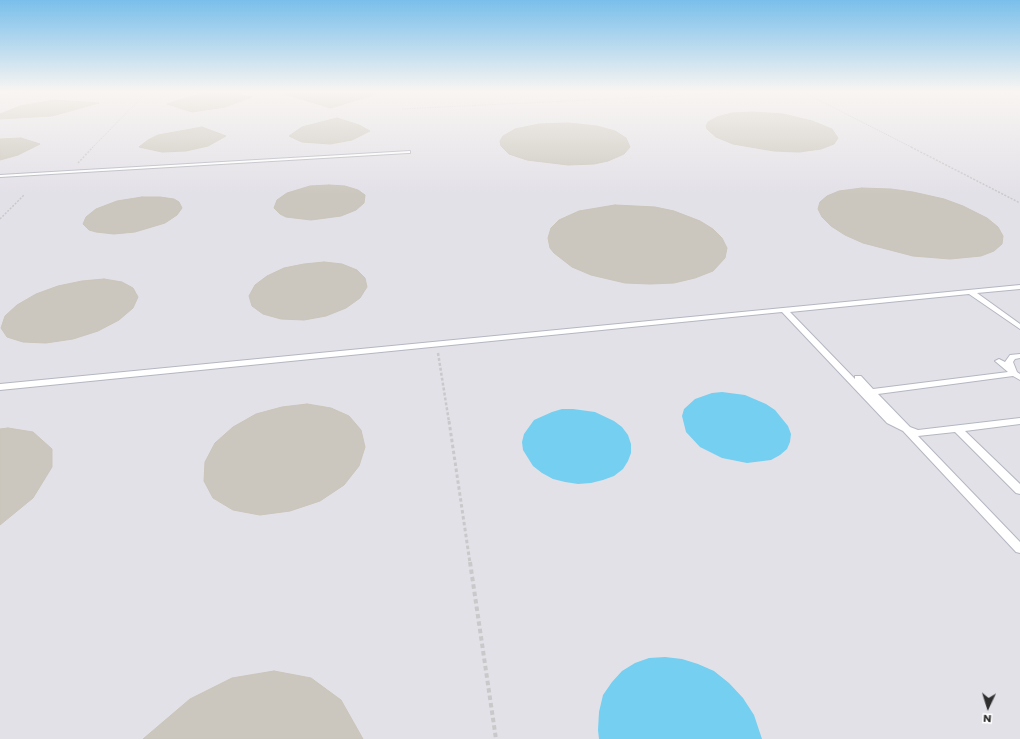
<!DOCTYPE html>
<style>
body{margin:0}
#map{position:relative;width:1020px;height:739px;overflow:hidden;background:#efe9e1;font-family:Poppins,sans-serif}
canvas{display:block}
.north{position:absolute;left:968px;top:687px;width:40px;height:40px;-webkit-text-stroke:3px #fff;paint-order:stroke;rotate:184deg;font-size:11px;font-weight:700;line-height:16px;text-align:center;color:#2e2e2e}
.north::after{content:'';display:block;margin:auto;width:14px;height:18px;background:#2e2e2e;clip-path:polygon(50% 0,100% 100%,50% 72%,0 100%)}
</style>
<div id="map">
<canvas width="1020" height="739"></canvas>
<div class="north">N</div>
</div>
<script>
const g = document.querySelector('canvas').getContext('2d');
g.lineJoin = 'round';
function paint(path, color) {
  g.fillStyle = color;
  g.fill(path, 'evenodd');
}
function poly(rows) {
  const path = new Path2D();
  for (const r of rows) {
    path.moveTo(r[0], r[1]);
    for (let i = 2; i < r.length; i += 2) path.lineTo(r[i], r[i + 1]);
  }
  return path;
}
function stroke(path, color, width, dash) {
  g.strokeStyle = color;
  g.lineWidth = width;
  g.lineCap = dash ? 'butt' : 'round';
  g.setLineDash(dash || []);
  g.stroke(path);
}
paint(poly([
 [0,91,1003,91,1020,95,1020,739,0,739]
]), '#e3e1e8');
paint(poly([
 [722,392,745,395,766,404,775,410,788,426,791,434,790,442,787,449,780,455,771,460,747,463,722,458,700,447,686,432,682,416,684,409,695,399,712,393],
 [562,409,573,409,595,412,614,421,622,427,628,435,631,444,631,453,628,461,623,469,614,476,603,480,591,483,578,484,565,482,553,479,542,473,533,466,523,450,522,442,524,434,534,420,552,412],
 [665,657,682,659,698,664,714,671,729,683,743,698,754,715,762,739,599,739,598,730,599,712,603,695,612,682,622,671,635,663,649,658]
]), '#75cff0');
const building = poly([
 [285,91,376,91,376,94,331,108,284,94,285,91],
 [212,93,230,93,252,97,225,107,192,112,167,104,192,96,212,93],
 [55,100,99,103,52,116,0,119,0,114,20,106,55,100],
 [753,112,783,114,812,121,832,129,838,138,834,144,821,149,799,152,774,151,733,144,716,137,707,129,706,126,708,122,717,117,732,113,753,112],
 [337,118,359,125,370,131,352,140,330,144,302,142,289,136,302,127,337,118],
 [568,123,597,126,615,131,626,138,630,147,624,154,608,161,594,164,568,165,527,160,509,154,501,146,500,141,503,136,515,129,539,124,568,123],
 [202,127,226,136,208,146,186,151,162,152,139,147,148,140,158,135,202,127],
 [21,138,40,144,18,155,0,160,0,139,21,138],
 [329,185,345,186,358,190,365,195,364,203,356,210,341,216,311,220,286,217,280,214,274,208,277,200,287,193,310,186,329,185],
 [862,188,891,189,913,192,944,199,963,206,987,218,998,227,1003,236,1002,244,994,251,981,256,950,259,913,256,863,243,845,235,831,226,822,217,818,209,820,202,827,196,839,191,862,188],
 [142,197,160,197,174,199,179,202,182,208,177,215,165,223,135,232,114,234,96,232,89,230,83,224,86,217,96,209,117,201,142,197],
 [615,205,655,207,674,211,700,221,713,229,722,238,727,248,725,258,713,271,695,278,674,283,650,284,625,283,591,275,572,267,554,253,550,248,548,238,551,228,559,220,579,211,615,205],
 [324,262,342,264,357,270,365,278,367,287,360,298,346,308,326,316,304,320,281,319,263,314,252,306,249,296,255,285,267,276,284,268,304,264,324,262],
 [104,279,122,282,133,288,138,297,133,308,119,320,98,331,73,339,46,343,23,342,7,337,1,328,5,316,17,305,36,294,58,286,82,281,104,279],
 [307,404,331,408,349,416,361,430,365,447,359,466,344,485,320,501,290,511,260,515,233,510,213,498,204,481,205,462,215,443,233,427,256,414,282,407,307,404],
 [8,428,33,432,52,449,52,467,33,498,0,525,0,429,8,428],
 [274,671,311,678,341,700,363,739,143,739,190,699,232,678,274,671]
]);
paint(building, '#cbc7bf');
stroke(building, '#cbc5ba', 1);
const service = poly([
 [410,151,410,153,408,153,0,177,0,175,410,151],
 [1020,285,1020,289,977,293,1020,324,1020,329,969,294,790,312,855,379,855,376,861,376,873,389,1008,372,995,361,999,359,1005,362,1010,355,1020,354,1020,358,1015,359,1013,362,1017,372,1020,374,1020,380,1013,376,878,394,910,427,918,430,1020,418,1020,424,965,431,1020,484,1020,494,1016,493,955,432,918,436,1020,542,1020,553,1016,552,903,431,887,423,782,312,0,390,0,384,1020,285]
]);
stroke(service, '#b4b7c1', 2);
stroke(poly([
 [801,91,913,148],
 [0,94,66,91],
 [402,109,772,91],
 [92,148,148,91]
]), '#c9c9c9', 1, [1.5, 1]);
stroke(poly([
 [911,147,1020,203],
 [78,163,93,147],
 [0,219,24,195]
]), '#c9c9c9', 1.5, [2, 1.5]);
stroke(poly([
 [438,353,449,422]
]), '#c9c9c9', 2.5, [3, 2]);
stroke(poly([
 [449,421,470,563]
]), '#c9c9c9', 3, [3.5, 2.5]);
stroke(poly([
 [470,562,496,739]
]), '#c9c9c9', 4, [4.5, 3]);
paint(service, '#fff');
const sky = g.createLinearGradient(0, 0, 0, 194);
sky.addColorStop(0, '#7abfeb');
sky.addColorStop(0.47, '#f8f5f2');
sky.addColorStop(1, '#f8f5f200');
g.fillStyle = sky;
g.fillRect(0, 0, 1020, 194);
</script>
